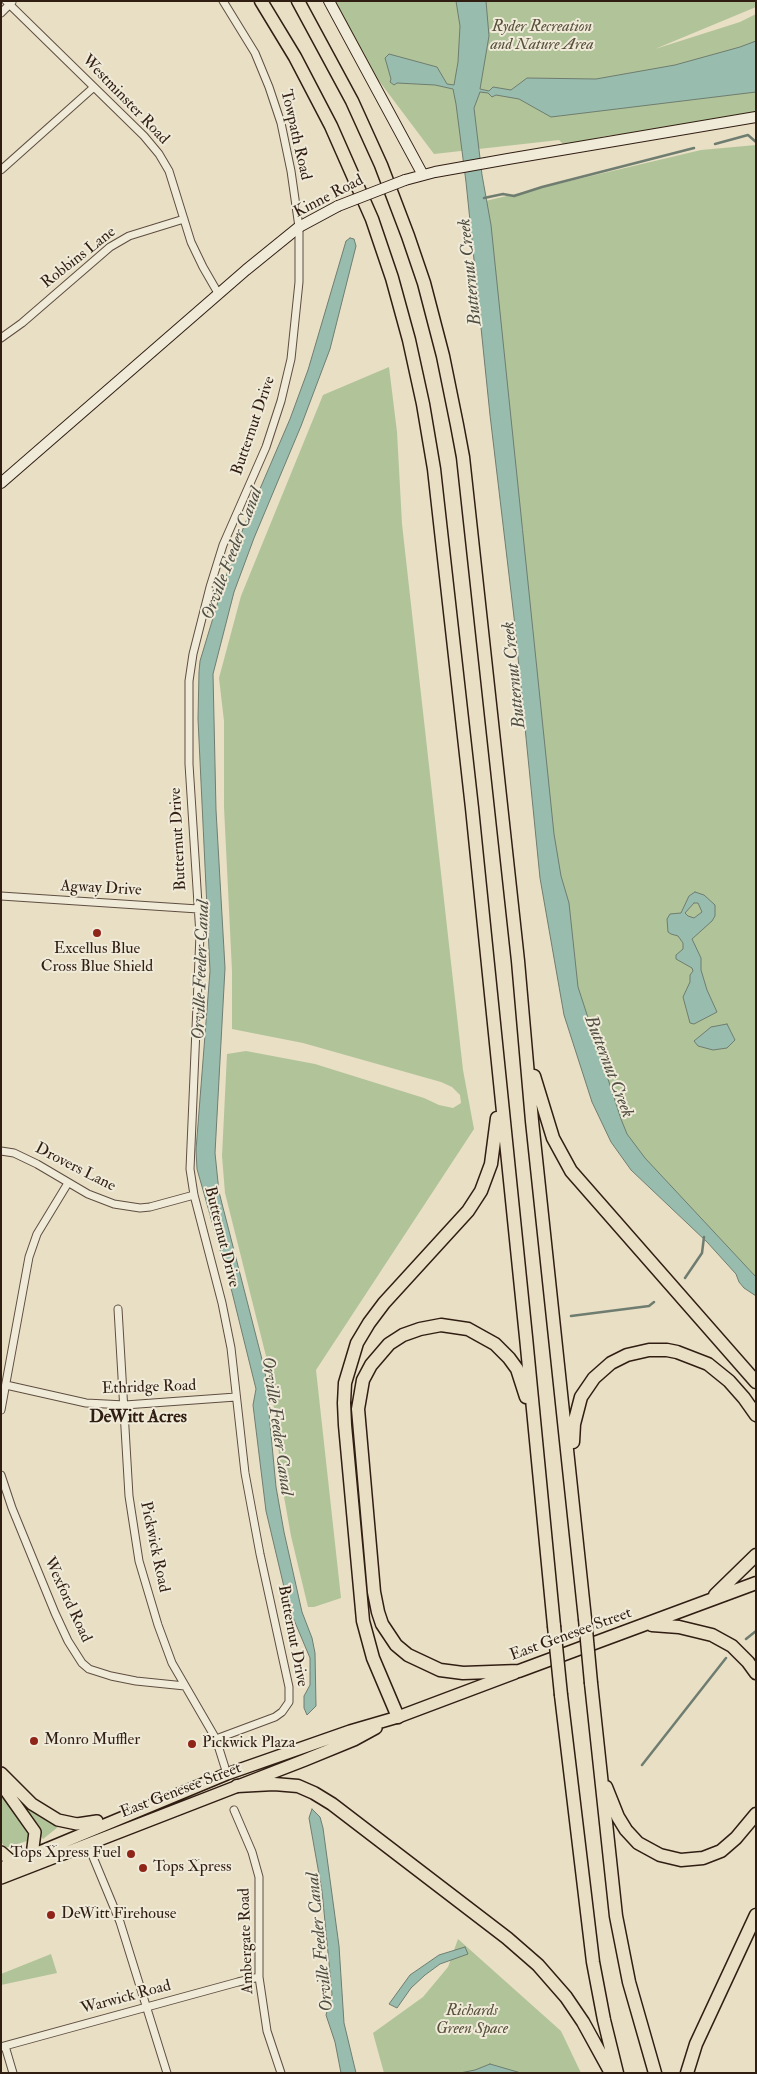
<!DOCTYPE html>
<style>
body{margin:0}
#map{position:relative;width:757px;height:2074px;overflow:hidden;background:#e8dfc5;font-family:"IM FELL Double Pica",serif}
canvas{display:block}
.frame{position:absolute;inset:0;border:2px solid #311e13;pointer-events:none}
</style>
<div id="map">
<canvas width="757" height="2074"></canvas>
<div class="frame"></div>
</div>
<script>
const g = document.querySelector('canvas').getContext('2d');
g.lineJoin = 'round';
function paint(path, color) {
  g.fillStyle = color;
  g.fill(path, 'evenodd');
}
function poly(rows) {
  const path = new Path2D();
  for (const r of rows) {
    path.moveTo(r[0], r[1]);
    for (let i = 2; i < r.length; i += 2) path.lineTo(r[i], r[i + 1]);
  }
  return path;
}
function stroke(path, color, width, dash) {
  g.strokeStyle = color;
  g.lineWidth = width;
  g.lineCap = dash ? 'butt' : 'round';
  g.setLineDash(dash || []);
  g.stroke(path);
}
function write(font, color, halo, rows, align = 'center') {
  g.font = font + ' "IM FELL Double Pica",serif';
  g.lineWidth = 4;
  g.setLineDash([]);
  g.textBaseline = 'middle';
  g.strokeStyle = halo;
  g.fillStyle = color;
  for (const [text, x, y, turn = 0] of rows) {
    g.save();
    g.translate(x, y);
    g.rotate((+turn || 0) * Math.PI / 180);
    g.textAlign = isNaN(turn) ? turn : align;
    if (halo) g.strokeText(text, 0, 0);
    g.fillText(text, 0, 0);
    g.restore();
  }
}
paint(poly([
 [329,1,756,1,756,7,655,49,740,22,756,14,756,119,606,136,564,145,559,140,434,154,352,45],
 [756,145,756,1287,623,1141,574,1013,477,203,701,150],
 [389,367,397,432,402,524,463,1070,474,1129,316,1370,341,1598,314,1607,308,1607,291,1536,283,1491,270,1372,225,1193,222,1156,227,1054,246,1051,315,1064,424,1098,439,1105,453,1108,461,1103,460,1095,452,1087,441,1082,303,1043,232,1029,232,971,224,807,224,721,219,678,241,596,323,395],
 [1,1795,27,1828,30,1840,5,1848,1,1841],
 [28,1809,42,1818,58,1827,43,1839,25,1811],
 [458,1939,561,2031,581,2073,384,2073,373,2033,423,1997,448,1967],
 [51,1954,57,1973,1,1985,1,1974]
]), '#b1c398');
const water = poly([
 [456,1,486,1,489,36,480,89,489,91,493,87,511,90,527,78,596,79,675,65,740,47,756,41,756,92,551,117,519,99,496,95,492,97,488,93,480,92,474,108,482,175,491,225,554,834,561,876,569,903,578,987,621,1119,627,1134,645,1158,756,1277,756,1296,744,1288,739,1282,736,1274,707,1242,631,1170,611,1142,592,1102,564,1015,540,878,514,617,490,415,466,182,456,104,453,89,435,85,397,83,394,85,390,82,391,79,385,58,389,54,437,67,447,84,454,85,458,62,460,26,456,1],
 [350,238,354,239,356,246,330,349,301,426,254,538,234,592,213,674,216,810,225,968,215,1153,219,1192,265,1371,276,1487,284,1532,302,1612,312,1638,315,1653,316,1706,307,1715,304,1708,304,1696,310,1685,310,1658,289,1608,266,1511,253,1405,256,1389,232,1292,197,1169,196,1150,210,971,198,719,199,672,200,661,223,585,244,526,290,419,308,370,346,241,350,238],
 [695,892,704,895,715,905,715,916,712,921,692,939,701,958,701,970,707,990,717,1012,694,1024,690,1023,683,997,690,982,690,975,693,971,692,968,676,959,676,955,683,949,683,943,678,936,671,934,668,932,667,919,670,914,681,913,689,896,695,892],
 [694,903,698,903,702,912,694,918,688,916,685,913,694,903],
 [727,1024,735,1040,727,1048,713,1050,698,1046,694,1041,711,1027,727,1024],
 [312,1809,320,1817,323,1828,339,1946,344,2023,356,2073,341,2073,335,2042,326,2015,332,1994,322,1891,309,1818,312,1809],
 [465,1947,468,1954,440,1964,425,1975,411,1988,397,2008,389,2004,410,1975,439,1955,465,1947],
 [490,2064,521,2073,460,2073,475,2070,490,2064]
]);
paint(water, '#98bdae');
stroke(water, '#6f7d70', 1);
stroke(poly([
 [715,144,748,135,756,142],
 [484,198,503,194,514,196,542,187,694,148],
 [685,1278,702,1253,704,1237],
 [571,1316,649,1306,654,1302],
 [746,1639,756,1631],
 [642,1765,726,1658]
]), '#6f7d70', 2.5);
const street = poly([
 [6,1,144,136,159,154,169,171,191,242,203,267,218,293],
 [1,13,12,2],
 [1,170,94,87],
 [1,338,22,323,110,247,129,236,184,219],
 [1,896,198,909],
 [1,1151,14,1153,37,1164,88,1194,114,1204,140,1208,150,1207,194,1195],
 [118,1309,129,1496,139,1561,158,1625,172,1663,216,1739,227,1774],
 [6,1385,86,1403,125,1405,236,1397],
 [1,1410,29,1257,37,1234,68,1183],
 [1,1475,12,1508,55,1613,68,1641,82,1663,89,1669,111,1676,136,1681,185,1686],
 [216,1739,275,1717,282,1712,289,1702,289,1687,260,1554,245,1473,231,1348,222,1303,194,1195,190,1169,200,935,189,764,189,681,193,654,210,587,223,545,266,447,281,401,291,359,299,282,299,227,291,171,281,123,269,87,255,53,223,1],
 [234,1810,252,1852,259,1877,259,1977,267,2031,281,2073],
 [88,1845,120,1922,167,2073],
 [5,2046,13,2073],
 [1,2047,238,1982,259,1977]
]);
const secondary = poly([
 [329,1,423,175],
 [405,180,435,172,508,159,756,117],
 [1,483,246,270,299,227,338,206]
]);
const primary = poly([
 [1,1773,32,1804,58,1820,77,1824,97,1821],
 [1,1784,35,1832,32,1855,33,1860],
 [1,1852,9,1859,14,1868],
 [1,1868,227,1774,350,1731,398,1717,515,1673],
 [1,1878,305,1760,354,1740,376,1728]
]);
const highway = poly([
 [261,1,295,57,331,126,372,219,392,278,409,340,423,404,434,469,472,808,526,1337,554,1626],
 [298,1,352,101,381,165,408,236,424,283,443,356,457,425,463,457,518,961,532,1121,585,1619],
 [534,1076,553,1138,571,1171,756,1382],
 [526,1397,517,1369,509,1358,495,1344,468,1329,441,1325,420,1329,403,1335,389,1344,371,1365,363,1380,358,1409,374,1592,378,1612,382,1624,396,1645,408,1655,440,1670,463,1673,519,1671,756,1583],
 [573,1442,574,1424,581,1397,594,1378,611,1363,627,1355,649,1350,667,1350,677,1352,708,1364,729,1381,744,1398,756,1415],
 [715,1595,756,1555],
 [652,1625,679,1627,712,1635,732,1646,748,1662,756,1673],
 [591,1683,616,1916,629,1982,655,2073],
 [561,1695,593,1962,604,2020,617,2073],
 [398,1717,373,1658,363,1621,345,1425,344,1403,345,1383,357,1343,369,1323,384,1303,468,1211,481,1191,491,1164,497,1118],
 [237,1786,274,1784,298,1786,314,1793,332,1804,507,1938,538,1965,566,1997,583,2022,611,2073],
 [606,1787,618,1817,626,1830,638,1843,660,1855,681,1860,703,1858,721,1851,736,1838,756,1814],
 [687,2073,696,2044,756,1915]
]);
stroke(street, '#5f4e40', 9);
stroke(secondary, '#311e13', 12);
stroke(primary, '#311e13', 14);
stroke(highway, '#311e13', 15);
stroke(street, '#f0ead9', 7);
stroke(secondary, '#f0ead9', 10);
stroke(primary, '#e8dfc5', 11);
stroke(highway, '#e8dfc5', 12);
const secondaryBridge = poly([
 [338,206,405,180]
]);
const highwayBridge = poly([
 [585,1619,591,1683],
 [554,1626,561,1695]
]);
stroke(secondaryBridge, '#311e13', 12, []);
stroke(highwayBridge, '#311e13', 15, []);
stroke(secondaryBridge, '#f0ead9', 10);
stroke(highwayBridge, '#e8dfc5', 12);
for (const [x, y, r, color] of [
 [97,933,5,"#8f2418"],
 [34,1741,5,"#8f2418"],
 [192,1744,5,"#8f2418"],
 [131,1854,5,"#8f2418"],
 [143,1868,5,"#8f2418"],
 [51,1915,5,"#8f2418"]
]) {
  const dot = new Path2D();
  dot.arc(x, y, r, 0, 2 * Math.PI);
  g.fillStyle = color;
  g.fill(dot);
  stroke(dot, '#f0ead9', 2);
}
write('italic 16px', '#57503b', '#f0ead9', [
 ["Ryder Recreation",542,28],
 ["and Nature Area",542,46],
 ["Richards",472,2012],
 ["Green Space",472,2030]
]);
write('16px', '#311e13', '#f0ead9', [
 ["Westminster Road",125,100,46],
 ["Towpath Road",295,135,77],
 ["Kinne Road",329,197,-27],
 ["Robbins Lane",79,258,-38],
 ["Butternut Drive",254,426,-71],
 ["Butternut Drive",179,839,-93],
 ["Agway Drive",101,889,3],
 ["Drovers Lane",75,1168,27],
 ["Butternut Drive",221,1237,76],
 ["Ethridge Road",149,1388,-2],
 ["Pickwick Road",154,1547,78],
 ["Wexford Road",67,1600,65],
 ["East Genesee Street",571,1635,-20],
 ["Butternut Drive",292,1636,79],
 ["East Genesee Street",181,1791,-21],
 ["Ambergate Road",247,1941,-92],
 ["Warwick Road",126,1998,-15]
]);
write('16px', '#311e13', '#f0ead9', [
 ["Excellus Blue",97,950,"center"],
 ["Cross Blue Shield",97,968,"center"],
 ["Monro Muffler",44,1741],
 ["Pickwick Plaza",202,1744],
 ["Tops Xpress Fuel",121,1854,"right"],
 ["Tops Xpress",153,1868],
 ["DeWitt Firehouse",61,1915]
], 'left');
write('italic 18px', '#504e42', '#f0ead9', [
 ["Butternut Creek",471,272,-96],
 ["Orville Feeder Canal",233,554,-69],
 ["Butternut Creek",515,675,-96],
 ["Orville Feeder Canal",202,970,-88],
 ["Butternut Creek",608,1067,69],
 ["Orville Feeder Canal",276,1426,82],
 ["Orville Feeder Canal",321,1942,-96]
]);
write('bold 18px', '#311e13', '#f0ead9', [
 ["DeWitt Acres",138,1418]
]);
</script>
